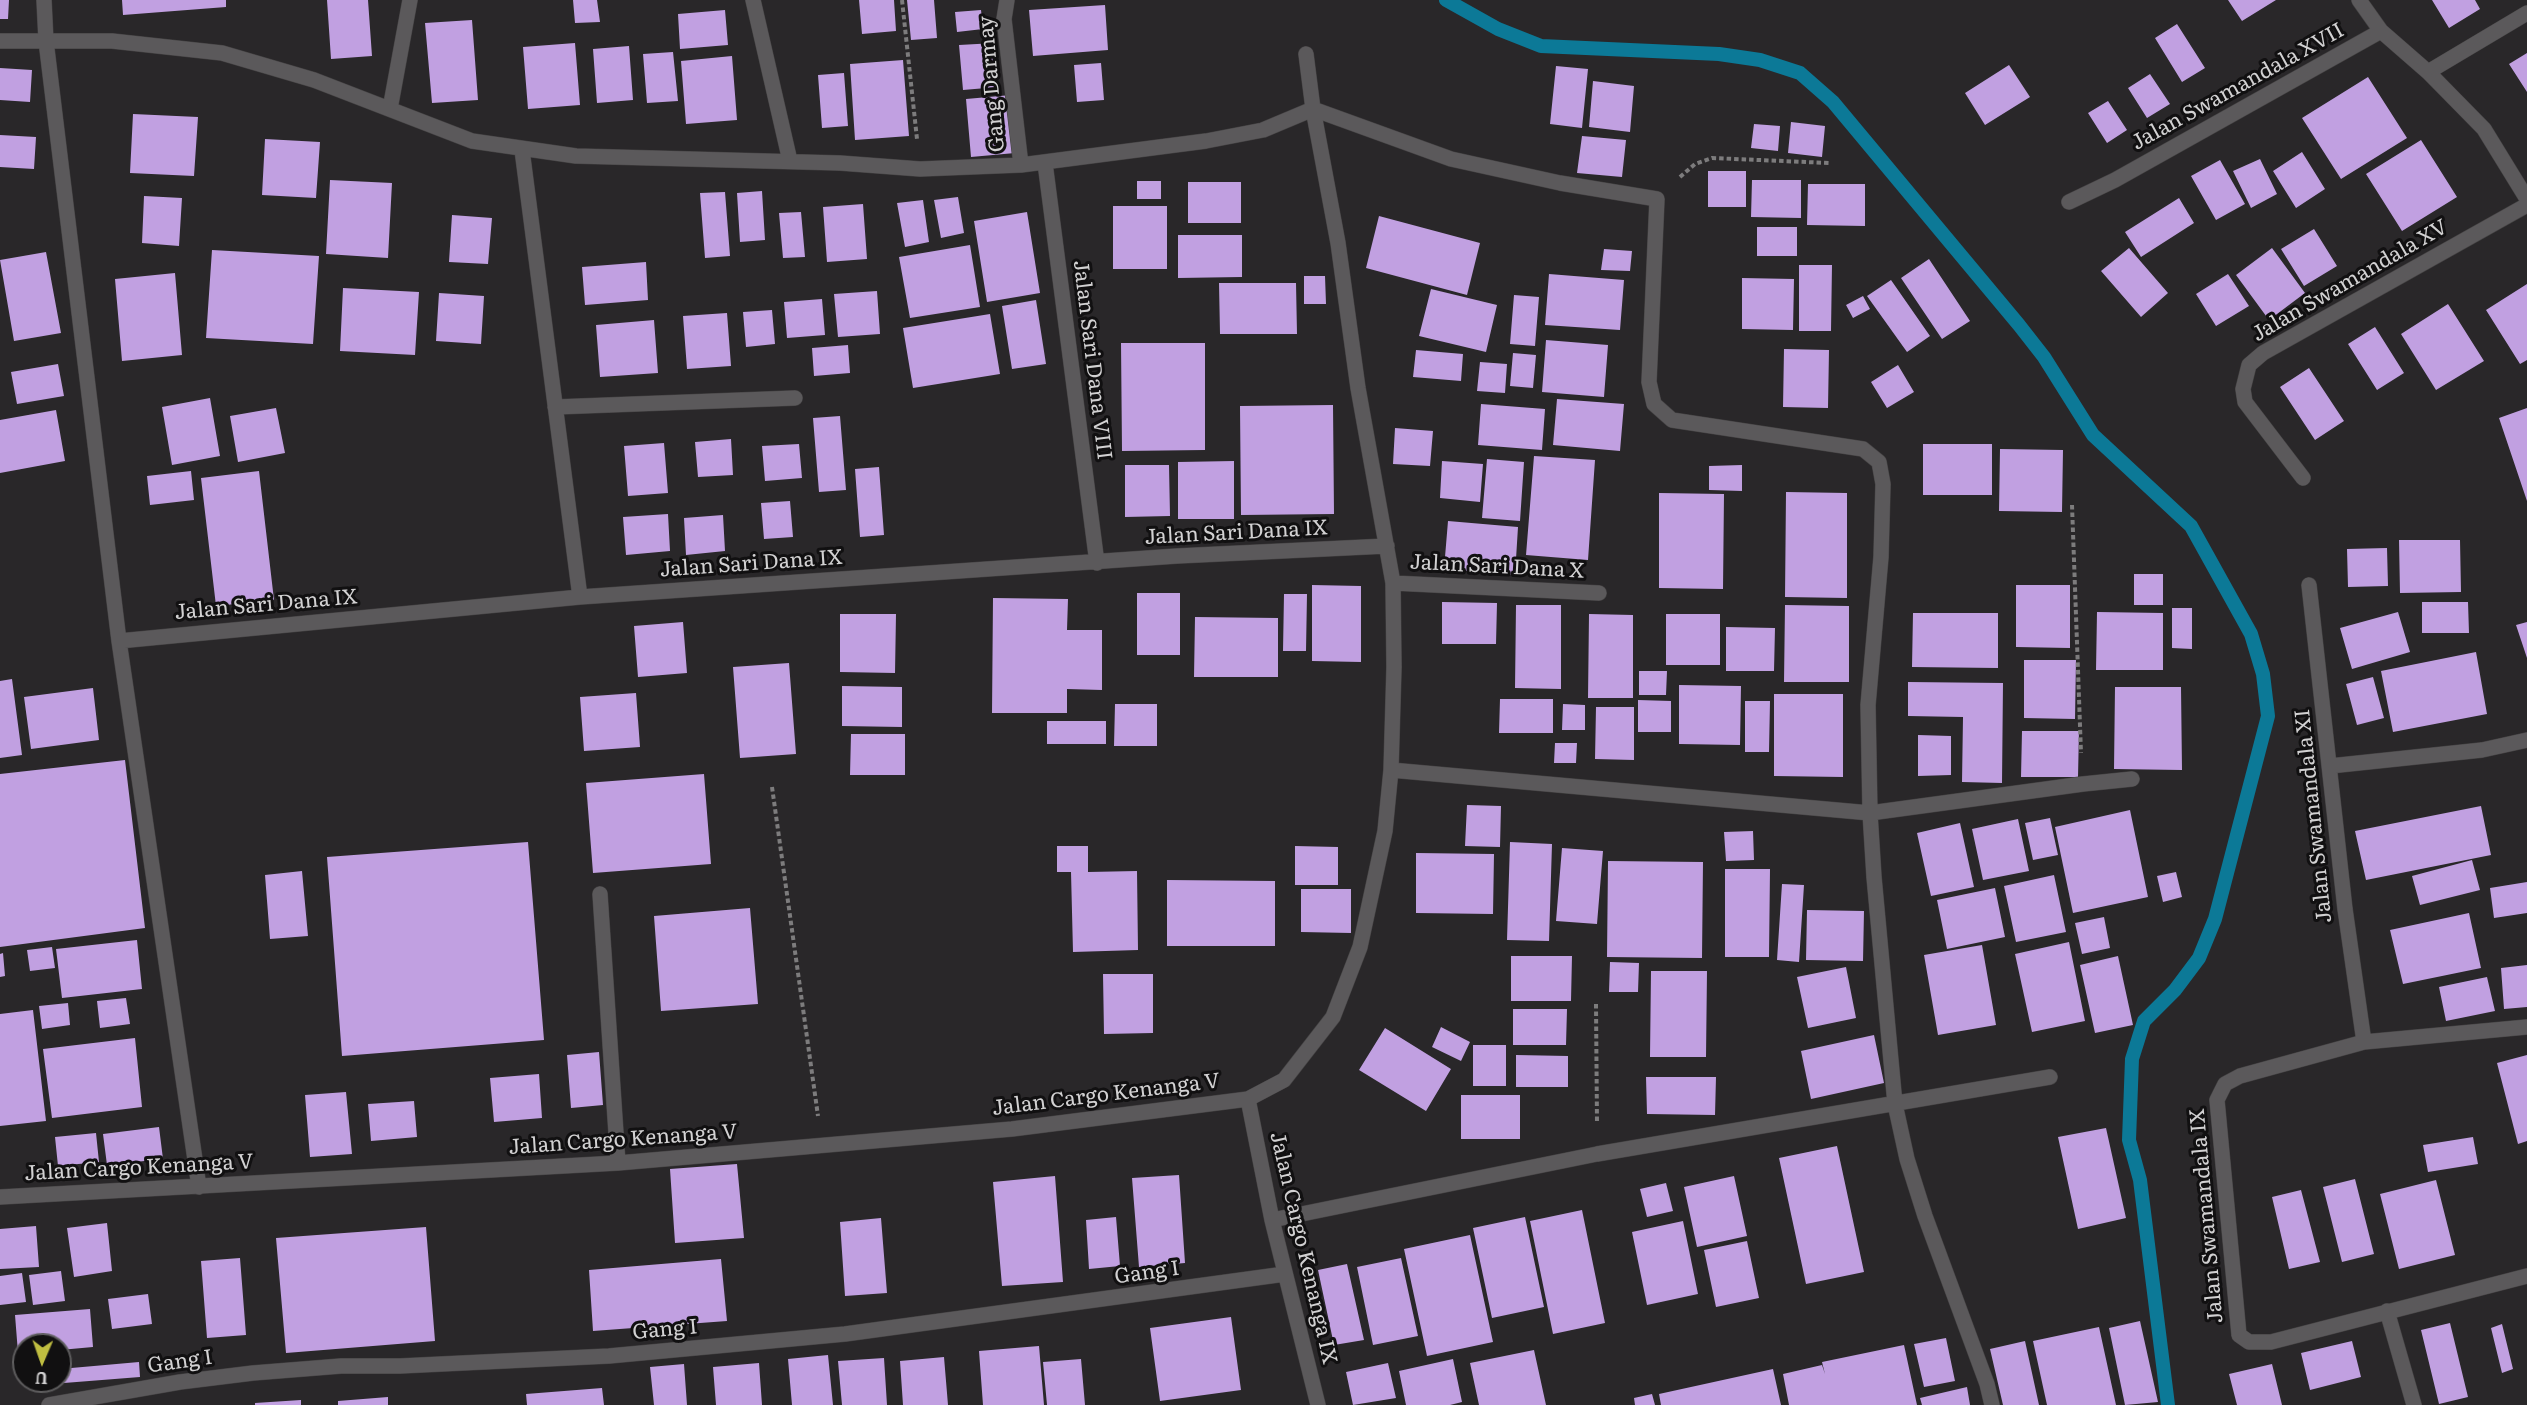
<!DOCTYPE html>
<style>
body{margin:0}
#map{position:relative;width:2527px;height:1405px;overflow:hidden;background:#292729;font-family:Literata,serif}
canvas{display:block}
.north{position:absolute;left:12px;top:1333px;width:60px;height:60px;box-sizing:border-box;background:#111011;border:2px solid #5e5d5e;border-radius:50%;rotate:182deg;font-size:16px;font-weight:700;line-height:24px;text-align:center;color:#d2d1d2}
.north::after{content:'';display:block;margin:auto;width:21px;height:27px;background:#c0be41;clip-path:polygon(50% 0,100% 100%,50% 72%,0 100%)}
</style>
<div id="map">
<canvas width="2527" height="1405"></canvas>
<div class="north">U</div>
</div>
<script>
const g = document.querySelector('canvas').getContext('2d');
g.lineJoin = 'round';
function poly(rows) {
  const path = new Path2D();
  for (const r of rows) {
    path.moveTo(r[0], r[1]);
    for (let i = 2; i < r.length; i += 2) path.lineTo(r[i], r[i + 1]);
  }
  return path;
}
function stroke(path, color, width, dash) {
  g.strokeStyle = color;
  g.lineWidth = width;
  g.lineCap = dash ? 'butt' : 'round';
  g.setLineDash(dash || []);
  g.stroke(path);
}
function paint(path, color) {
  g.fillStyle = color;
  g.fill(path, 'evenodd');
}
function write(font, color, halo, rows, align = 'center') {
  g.font = font + ' Literata,serif';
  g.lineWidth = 6;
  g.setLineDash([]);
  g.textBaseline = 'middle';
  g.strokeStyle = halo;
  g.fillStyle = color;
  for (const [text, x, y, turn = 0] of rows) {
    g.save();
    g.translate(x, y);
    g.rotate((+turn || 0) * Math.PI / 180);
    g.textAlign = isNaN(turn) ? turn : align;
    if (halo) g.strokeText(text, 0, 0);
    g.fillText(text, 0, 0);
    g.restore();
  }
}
stroke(poly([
 [1446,0,1498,29,1541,46,1719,54,1760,60,1800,73,1833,102,2019,325,2044,357,2093,435,2191,526,2251,634,2263,674,2268,716,2215,919,2199,958,2175,990,2144,1021,2132,1059,2129,1140,2140,1180,2168,1405]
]), '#0c7997', 14);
paint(poly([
 [0,0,9,0,8,19,0,19],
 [122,0,226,0,226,7,123,15],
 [327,0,368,0,372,56,331,59],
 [573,0,597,0,600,22,575,23],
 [859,0,894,0,896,31,862,34],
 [907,0,934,0,937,38,911,40],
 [2228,0,2276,0,2242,21],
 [2432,0,2475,0,2480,9,2449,28],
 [1105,5,1108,50,1033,56,1029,10],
 [725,10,728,45,680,49,678,14],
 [981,10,983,29,957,32,955,12],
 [472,20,478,100,432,103,425,23],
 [2177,24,2205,68,2182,82,2155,38],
 [575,43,580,105,528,109,523,47],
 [995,43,998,87,963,90,959,45],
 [629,46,633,100,597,103,593,49],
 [673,52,678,101,647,103,643,54],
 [2527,53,2527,92,2509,64],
 [732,56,737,120,686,124,681,61],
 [903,60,909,136,855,140,850,64],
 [1101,63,1104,100,1077,102,1074,65],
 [2009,65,2030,97,1985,125,1965,93],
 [1556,66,1588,69,1582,128,1550,124],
 [0,68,32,70,30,102,0,100],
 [844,73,848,126,822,128,818,75],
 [2150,74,2170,104,2147,118,2128,88],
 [2368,77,2407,138,2341,179,2302,118],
 [1593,81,1634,86,1630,132,1589,127],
 [1011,95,1015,153,971,157,966,99],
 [2108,101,2127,130,2107,143,2088,113],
 [133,114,198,117,194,176,130,173],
 [1791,122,1825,126,1822,157,1788,153],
 [1754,124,1780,126,1778,151,1751,148],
 [0,135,36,137,34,169,0,167],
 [1582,136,1626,140,1622,177,1577,173],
 [265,139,320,142,316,198,262,195],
 [2421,140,2457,197,2402,231,2366,174],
 [2302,152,2325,189,2296,208,2273,171],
 [2260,159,2277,194,2251,208,2233,171],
 [2220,160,2245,204,2216,220,2191,176],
 [1708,171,1746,171,1746,207,1708,207],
 [330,180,392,183,388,258,326,254],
 [1752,180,1801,180,1801,218,1751,217],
 [1137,181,1161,181,1161,199,1137,199],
 [1188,182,1241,182,1241,223,1188,223],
 [1808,184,1865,184,1865,226,1807,225],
 [762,191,765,240,740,242,737,193],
 [725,192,730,256,705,258,700,193],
 [144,196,182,198,179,246,142,243],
 [958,197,964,233,941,238,934,200],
 [2179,198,2194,223,2141,257,2125,232],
 [923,200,929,242,905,247,897,203],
 [863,204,867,259,827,262,823,207],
 [1113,206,1167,206,1167,269,1113,269],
 [801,212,805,257,783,258,779,213],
 [1027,212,1040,293,987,302,974,221],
 [452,215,492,218,488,264,449,262],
 [1379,216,1480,243,1467,295,1366,268],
 [1757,227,1797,227,1797,256,1757,256],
 [2314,229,2337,266,2304,286,2281,249],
 [1178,235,1242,235,1242,277,1178,278],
 [970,245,980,307,910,318,899,257],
 [2129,248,2168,293,2141,317,2101,271],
 [2272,248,2305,293,2269,320,2236,275],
 [1604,249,1632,251,1630,271,1601,270],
 [212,250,319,256,313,344,206,338],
 [46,252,61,333,14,341,0,260],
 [1929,259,1970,321,1942,339,1901,278],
 [646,262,648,300,585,305,582,267],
 [1799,265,1832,265,1831,331,1799,331],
 [175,273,182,355,122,361,115,279],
 [1549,274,1624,280,1620,330,1545,325],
 [2228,274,2249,306,2216,326,2196,294],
 [1304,276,1325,276,1326,304,1304,304],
 [1742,278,1794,279,1793,330,1742,329],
 [1891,280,1930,336,1907,352,1867,296],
 [1219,283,1296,283,1297,334,1220,334],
 [2527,284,2527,360,2520,364,2486,310],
 [343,288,419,292,415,355,340,351],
 [1431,289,1497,305,1486,352,1419,336],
 [877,291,880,334,838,337,834,294],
 [439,293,484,296,481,344,436,341],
 [1514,295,1539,297,1535,346,1510,344],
 [1863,296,1870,309,1853,318,1846,305],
 [822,299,825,335,787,338,784,302],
 [1036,300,1046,364,1012,369,1002,306],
 [2448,304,2484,361,2436,390,2401,334],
 [772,310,775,344,746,347,743,312],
 [727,313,731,366,687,369,683,316],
 [990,314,1000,374,913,388,903,328],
 [654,320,658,373,600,377,596,325],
 [2375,327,2404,373,2377,390,2348,344],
 [1546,340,1608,345,1604,397,1542,392],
 [1121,343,1205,343,1205,450,1122,451],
 [848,345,850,373,814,376,812,348],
 [1784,349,1829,350,1828,408,1783,407],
 [1416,350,1463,354,1461,381,1413,377],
 [1513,353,1536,355,1533,388,1510,386],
 [1480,362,1507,364,1505,393,1477,391],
 [58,364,64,396,17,404,11,372],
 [1898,365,1914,392,1887,408,1871,382],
 [2309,368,2344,421,2315,440,2280,387],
 [210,398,220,456,172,465,162,407],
 [1557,399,1624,404,1620,451,1553,445],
 [1481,404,1545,409,1542,450,1478,445],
 [1333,405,1334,514,1241,515,1240,406],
 [276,408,285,453,238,462,230,416],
 [2527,408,2527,501,2499,418],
 [56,410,65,461,0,473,0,420],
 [840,416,846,490,819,492,813,418],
 [1395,428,1433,431,1430,466,1393,464],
 [731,439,733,475,698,477,695,442],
 [664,443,668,493,628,496,624,446],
 [799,444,802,478,765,481,762,446],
 [1923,444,1992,444,1992,495,1923,495],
 [2000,449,2063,450,2062,512,1999,511],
 [1534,456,1595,460,1588,560,1526,555],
 [1487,459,1524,462,1520,521,1482,518],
 [1234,461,1234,519,1178,519,1178,462],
 [1442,461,1483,464,1480,502,1440,498],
 [1125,465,1169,465,1170,516,1125,517],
 [1742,465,1742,491,1709,490,1709,466],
 [879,467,884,535,860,537,855,469],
 [191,471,194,500,150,505,147,476],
 [259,471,274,600,216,606,201,478],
 [1786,492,1847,493,1847,598,1785,597],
 [1659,493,1724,494,1723,589,1659,588],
 [790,501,793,537,764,539,761,503],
 [668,514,670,551,626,555,623,517],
 [723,515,725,551,686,555,684,518],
 [1448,521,1518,527,1515,575,1444,569],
 [2399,540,2460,540,2461,592,2400,593],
 [2387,548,2388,586,2348,587,2347,549],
 [2134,574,2163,574,2163,605,2134,605],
 [1312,585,1361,586,1361,662,1312,661],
 [2016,585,2070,585,2070,648,2016,647],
 [1137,593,1180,593,1180,655,1137,655],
 [1284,594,1307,594,1306,651,1283,651],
 [993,598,1068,599,1067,630,1102,630,1102,690,1067,689,1067,713,992,713],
 [1442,602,1497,603,1496,644,1442,644],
 [2422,602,2468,602,2469,633,2422,633],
 [1516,605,1561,605,1561,689,1515,688],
 [1785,605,1849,606,1849,682,1784,682],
 [2172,608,2192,608,2192,649,2172,648],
 [2097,612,2163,613,2163,670,2096,670],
 [2398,612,2410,652,2352,669,2340,628],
 [1913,613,1998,613,1998,668,1912,667],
 [840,614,896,614,895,673,840,672],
 [1589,614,1633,615,1633,698,1588,698],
 [1666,614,1720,614,1720,665,1666,665],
 [1195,617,1278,618,1278,677,1194,677],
 [683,622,687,673,638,677,634,626],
 [2527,622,2527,658,2516,625],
 [1726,627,1775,628,1774,671,1726,671],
 [2476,652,2487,714,2393,732,2381,671],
 [2024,660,2076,660,2075,719,2024,718],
 [789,663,796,754,740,758,733,667],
 [1639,671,1667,671,1666,695,1639,695],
 [2373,677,2384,718,2357,725,2346,684],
 [12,679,22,755,0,758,0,681],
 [1908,682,2003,683,2002,783,1962,782,1963,717,1908,716],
 [1679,685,1741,686,1740,745,1679,744],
 [842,686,902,687,902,727,842,726],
 [2115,687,2181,687,2182,770,2114,769],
 [93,688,99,740,31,749,24,697],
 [636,693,640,747,584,751,580,697],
 [1774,694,1843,694,1843,777,1774,776],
 [1500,699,1553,699,1553,733,1499,733],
 [1638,700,1671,701,1671,732,1638,732],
 [1745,701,1770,701,1769,752,1745,752],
 [1115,704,1157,704,1157,746,1114,746],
 [1563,704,1585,705,1585,730,1562,730],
 [1596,707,1634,707,1634,760,1595,759],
 [1047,721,1106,721,1106,744,1047,744],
 [2022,731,2079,731,2078,777,2021,777],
 [851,734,905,734,905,775,850,775],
 [1918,735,1951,736,1951,775,1918,776],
 [1555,743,1577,743,1576,763,1554,763],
 [125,760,145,928,0,947,0,774],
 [704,774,711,864,593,873,586,783],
 [1467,805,1501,806,1500,847,1465,846],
 [2481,806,2491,855,2366,880,2355,831],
 [2130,810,2148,897,2073,913,2055,827],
 [2050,818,2058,855,2033,860,2025,823],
 [2018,819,2029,871,1983,880,1972,829],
 [1960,823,1974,887,1931,896,1917,833],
 [1753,831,1754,860,1726,861,1724,832],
 [528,842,544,1040,342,1056,327,857],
 [1510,842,1552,844,1549,941,1507,940],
 [1057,846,1088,846,1088,872,1137,871,1138,950,1073,952,1071,872,1057,872],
 [1295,846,1338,847,1338,885,1295,885],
 [1562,848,1603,851,1597,924,1556,921],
 [1416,853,1494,854,1493,914,1416,913],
 [2472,860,2480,890,2420,905,2412,876],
 [1608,861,1703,862,1702,958,1607,957],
 [1725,869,1770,869,1769,957,1725,957],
 [302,871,308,936,270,939,265,875],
 [2176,872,2182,897,2163,902,2157,876],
 [2054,875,2066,932,2016,942,2004,886],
 [1167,880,1275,881,1275,946,1167,946],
 [2527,882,2527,913,2494,918,2490,888],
 [1782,884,1804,885,1799,962,1777,960],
 [1995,888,2005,937,1947,949,1937,900],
 [1301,889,1351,889,1351,933,1301,932],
 [750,908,758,1004,661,1011,654,916],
 [1807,910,1864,911,1863,961,1806,960],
 [2469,913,2481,968,2403,984,2390,930],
 [2104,917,2110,948,2082,954,2075,923],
 [137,940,142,989,62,998,56,949],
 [2069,942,2085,1021,2032,1032,2015,954],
 [1982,945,1996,1025,1938,1035,1924,955],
 [52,947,55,968,30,971,27,950],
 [3,953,5,976,0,977,0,954],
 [1511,956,1572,956,1571,1001,1511,1001],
 [2118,956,2133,1025,2095,1033,2080,965],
 [1610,962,1639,963,1638,992,1609,992],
 [2527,965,2527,1007,2504,1009,2501,968],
 [1846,967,1856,1018,1808,1028,1797,977],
 [1651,971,1707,971,1706,1057,1650,1057],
 [1103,974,1153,974,1153,1033,1104,1034],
 [2487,977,2495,1011,2446,1021,2439,987],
 [126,998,130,1024,100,1028,97,1001],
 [68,1003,70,1025,42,1029,39,1006],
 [1513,1009,1567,1009,1566,1045,1513,1045],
 [33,1010,46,1121,0,1126,0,1014],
 [1441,1027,1470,1042,1461,1061,1432,1047],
 [1385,1028,1451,1069,1426,1111,1359,1070],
 [1874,1035,1884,1083,1811,1099,1801,1051],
 [135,1038,142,1107,52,1118,43,1049],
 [1473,1045,1506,1045,1506,1086,1473,1086],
 [599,1052,603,1105,571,1108,567,1055],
 [1516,1055,1568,1056,1568,1087,1516,1087],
 [2527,1055,2527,1141,2518,1144,2497,1063],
 [539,1074,542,1118,494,1122,490,1078],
 [1646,1077,1716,1077,1715,1115,1647,1114],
 [346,1092,352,1154,310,1157,305,1095],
 [1461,1095,1520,1095,1520,1139,1461,1139],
 [414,1101,417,1137,371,1141,368,1104],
 [159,1127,163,1159,107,1165,103,1134],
 [2106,1128,2126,1218,2078,1229,2058,1137],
 [96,1133,99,1162,58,1166,55,1137],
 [2473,1137,2478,1164,2428,1172,2423,1145],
 [1837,1146,1864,1272,1806,1284,1779,1158],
 [737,1164,744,1238,675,1243,670,1169],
 [1179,1175,1185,1263,1139,1267,1132,1178],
 [1055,1176,1063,1282,1002,1286,993,1182],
 [1734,1176,1747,1236,1697,1247,1684,1187],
 [2355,1179,2374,1254,2342,1262,2323,1187],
 [2436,1180,2455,1255,2399,1269,2380,1194],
 [1666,1183,1673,1211,1647,1217,1640,1189],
 [2301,1190,2320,1262,2289,1269,2272,1197],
 [1582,1210,1605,1323,1553,1334,1530,1221],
 [1116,1217,1120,1266,1089,1269,1086,1220],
 [1525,1217,1544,1307,1492,1318,1473,1228],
 [881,1218,887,1293,845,1296,840,1222],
 [1683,1221,1698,1294,1647,1305,1632,1232],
 [107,1223,112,1271,74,1277,67,1228],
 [36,1226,39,1267,0,1269,0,1229],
 [426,1227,435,1341,286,1353,276,1238],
 [1470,1235,1493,1342,1427,1356,1404,1249],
 [1747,1241,1759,1298,1716,1307,1704,1250],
 [240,1258,246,1335,207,1338,201,1261],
 [1401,1258,1418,1336,1373,1345,1357,1267],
 [721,1259,727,1321,593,1331,589,1270],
 [1347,1264,1364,1340,1334,1345,1318,1270],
 [61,1271,65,1301,33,1305,29,1275],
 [22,1273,26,1302,0,1305,0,1276],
 [148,1294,152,1324,112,1329,108,1299],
 [90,1309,93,1347,60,1350,60,1345,24,1345,24,1352,18,1353,15,1315],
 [1231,1317,1241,1390,1160,1401,1150,1328],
 [2140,1321,2158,1402,2125,1405,2109,1328],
 [2450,1323,2468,1397,2439,1404,2421,1330],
 [2502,1324,2513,1369,2502,1373,2491,1328],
 [2099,1327,2116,1405,2047,1405,2033,1341],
 [1946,1338,1955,1381,1924,1387,1914,1344],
 [2025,1341,2039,1405,2003,1405,1990,1349],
 [2352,1341,2361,1377,2310,1390,2301,1353],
 [1904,1345,1917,1405,1789,1405,1783,1374,1822,1365,1825,1374,1822,1362],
 [1039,1346,1044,1405,983,1405,979,1351],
 [1534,1350,1546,1405,1479,1405,1470,1363],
 [828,1355,833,1405,792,1405,788,1359],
 [944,1357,948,1405,903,1405,900,1361],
 [884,1358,887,1405,842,1405,838,1361],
 [1081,1359,1085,1405,1047,1405,1043,1362],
 [1453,1359,1462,1402,1450,1405,1406,1405,1399,1371],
 [139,1362,140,1377,26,1386,25,1381,60,1381,60,1369],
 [759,1363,762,1405,716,1405,713,1367],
 [1388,1363,1396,1398,1353,1405,1346,1372],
 [684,1364,687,1405,654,1405,650,1367],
 [2272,1364,2282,1405,2237,1405,2229,1374],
 [1773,1369,1781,1405,1661,1405,1659,1394],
 [1967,1387,1970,1405,1922,1405,1920,1398],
 [602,1388,604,1405,527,1405,526,1394],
 [1652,1394,1655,1405,1635,1405,1634,1398],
 [388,1397,388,1405,338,1405,338,1401],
 [301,1400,301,1405,255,1405,255,1403]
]), '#c1a0e1');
const minor = poly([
 [44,0,46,41,119,641,199,1187],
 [753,0,790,161],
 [1007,0,1004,19,1021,165],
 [2359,0,2381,31,2428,72,2484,129,2527,199],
 [0,41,112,41,222,53,314,80,472,141,576,156,840,163,920,169,1021,165,1206,141,1263,130,1313,109,1451,159,1560,183,1657,199,1649,382,1654,404,1672,420,1863,449,1879,462,1883,484,1881,557,1868,705,1870,813,1874,877,1895,1104,1907,1159,1925,1216,1987,1384,1992,1405],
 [2428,72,2527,13],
 [390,109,410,0],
 [522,150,580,597],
 [1045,163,1097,563],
 [2069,202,2115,180,2381,31],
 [555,407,795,398],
 [2303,478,2245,402,2243,389,2249,365,2263,353,2527,205],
 [1393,583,1599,593],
 [2309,585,2345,909,2364,1042],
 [119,641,580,597,1177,556,1387,546],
 [2330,766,2482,750,2527,740],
 [1391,770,1870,813,2083,784,2132,779],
 [600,894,618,1163],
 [2527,1027,2364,1042,2240,1076,2225,1084,2217,1100,2239,1335,2249,1342,2271,1342,2527,1276],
 [1248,1099,1272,1220,1318,1405],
 [0,1197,618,1163,1012,1129,1248,1099,1284,1080,1333,1017,1360,947,1385,831,1391,770,1394,667,1393,583,1358,388,1338,243,1313,109,1306,54],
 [1272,1220,1597,1154,2050,1077],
 [2387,1311,2414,1405],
 [49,1405,180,1382,253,1373,341,1366,400,1366,609,1356,845,1334,1285,1274]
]);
stroke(minor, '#444243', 16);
stroke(poly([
 [902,0,917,139],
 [1680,177,1695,164,1712,158,1829,163],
 [2072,505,2081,753],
 [772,787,818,1116],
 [1596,1004,1597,1123]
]), '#7d7c7d', 4, [4.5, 3]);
stroke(minor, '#5b595b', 15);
write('21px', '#d2d1d2', '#111011', [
 ["Gang Darmay",992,84,-95],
 ["Jalan Swamandala XVII",2238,87,-29],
 ["Jalan Swamandala XV",2350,281,-30],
 ["Jalan Sari Dana VIII",1092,360,83],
 ["Jalan Sari Dana IX",1236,533,-3],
 ["Jalan Sari Dana IX",751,564,-4],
 ["Jalan Sari Dana X",1497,567,3],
 ["Jalan Sari Dana IX",266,605,-5],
 ["Jalan Swamandala XI",2314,816,-96],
 ["Jalan Cargo Kenanga V",1106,1095,-7],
 ["Jalan Cargo Kenanga V",623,1140,-4],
 ["Jalan Cargo Kenanga V",139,1168,-3],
 ["Jalan Swamandala IX",2207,1216,-95],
 ["Jalan Cargo Kenanga IX",1303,1248,77],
 ["Gang I",1147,1273,-8],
 ["Gang I",665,1330,-5],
 ["Gang I",180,1362,-8]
]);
</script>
